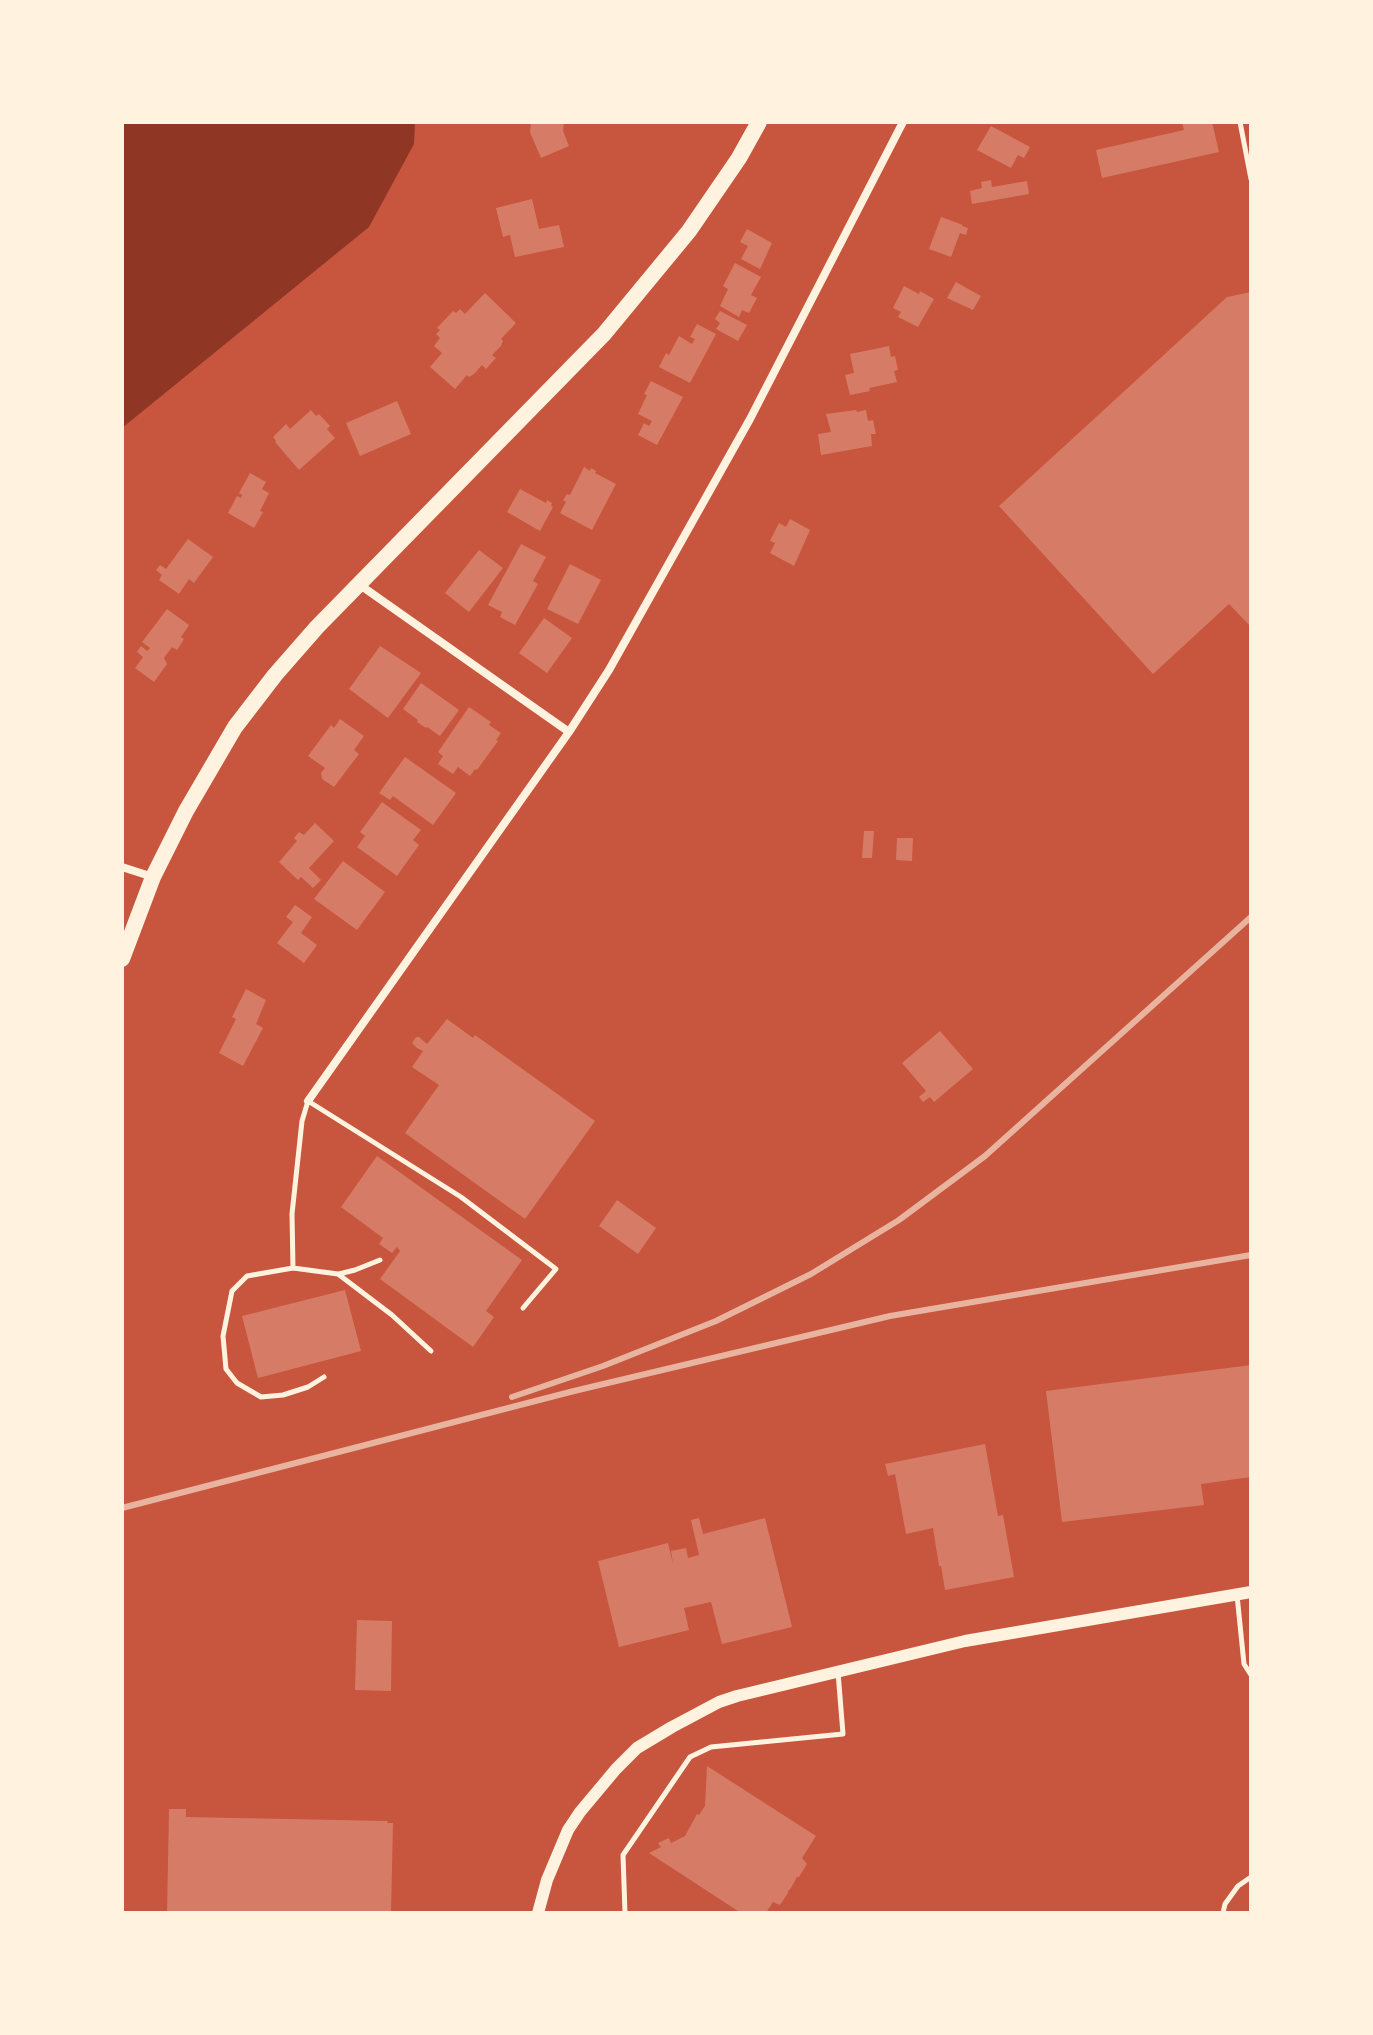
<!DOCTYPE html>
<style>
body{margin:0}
#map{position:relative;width:1373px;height:2035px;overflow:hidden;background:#c8553d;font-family:Rubik,sans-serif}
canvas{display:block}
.frame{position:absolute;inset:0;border:124px solid #fff3e0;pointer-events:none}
</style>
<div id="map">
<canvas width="1373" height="2035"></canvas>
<div class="frame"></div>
</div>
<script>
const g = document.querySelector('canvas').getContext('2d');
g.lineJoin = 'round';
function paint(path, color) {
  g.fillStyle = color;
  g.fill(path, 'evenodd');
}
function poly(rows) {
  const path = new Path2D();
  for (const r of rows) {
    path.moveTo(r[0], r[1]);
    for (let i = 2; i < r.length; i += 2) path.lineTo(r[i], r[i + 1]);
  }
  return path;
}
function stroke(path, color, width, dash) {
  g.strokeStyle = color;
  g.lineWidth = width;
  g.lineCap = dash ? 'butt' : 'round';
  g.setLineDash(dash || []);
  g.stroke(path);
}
paint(poly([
 [122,122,415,122,414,144,369,227,122,428]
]), '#8f3625');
paint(poly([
 [531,122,564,122,563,131,569,146,541,158,530,132],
 [1182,122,1212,122,1219,152,1102,178,1096,150,1184,130],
 [991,126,1030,147,1024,158,1018,155,1011,168,977,150],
 [991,180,992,187,1027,181,1029,194,972,204,970,191,982,188,981,182],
 [532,199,539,229,559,225,564,247,515,257,510,235,503,237,496,208],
 [941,217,963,225,962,226,968,228,966,235,960,233,951,257,929,249],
 [747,229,772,243,760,269,741,259,748,246,740,242],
 [735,263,761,277,751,295,757,298,749,313,742,310,739,317,720,306,728,289,723,286],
 [956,282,981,296,973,310,947,298],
 [904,286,919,294,920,291,934,299,918,327,898,317,901,312,893,308],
 [1251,292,1251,627,1229,604,1153,674,999,506,1227,297],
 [485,293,516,323,501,339,503,341,501,346,492,355,496,358,486,369,482,365,474,374,469,377,467,375,455,389,430,367,442,353,434,346,440,338,436,334,440,330,437,328,453,311,456,313,460,309,465,314],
 [720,311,747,325,738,341,716,329,720,323,715,319],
 [697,324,716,334,690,383,659,367,666,353,669,355,679,336,692,344,695,339,690,337],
 [889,346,891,357,895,356,898,370,894,371,897,382,869,388,870,391,850,395,845,375,854,373,850,354],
 [651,381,683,397,657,445,638,435,644,423,649,426,652,421,638,414,647,395,644,394],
 [397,401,411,434,360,456,346,423],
 [311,410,316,416,319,414,330,426,327,429,335,438,299,470,275,442,276,441,273,437,286,424,290,429],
 [856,410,857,412,866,410,868,421,873,420,876,434,871,434,872,446,821,455,818,434,831,432,826,414],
 [584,467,590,471,591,468,596,471,595,473,616,484,592,530,560,513,566,502,563,500,567,494,570,495],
 [250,473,266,482,262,489,269,493,260,511,263,512,254,528,228,513,237,496,241,498,242,495,239,493],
 [520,489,546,503,547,500,552,503,551,506,553,507,540,531,507,512],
 [790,519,810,530,794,566,770,553,775,543,770,541,779,523,786,527],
 [188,539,213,557,194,583,189,579,179,594,159,580,162,575,156,570,160,565,166,569],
 [521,544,546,557,533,581,538,584,515,625,500,617,502,612,488,605],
 [479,550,503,568,469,612,445,593],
 [570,564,601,580,578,624,547,609],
 [167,609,189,625,181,637,184,639,177,650,172,647,164,658,167,664,154,682,135,668,143,657,137,652,141,646,147,651,150,648,142,642],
 [544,618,572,638,547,673,519,653],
 [380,646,421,673,388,718,349,689],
 [421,683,459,710,440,736,427,727,426,728,417,722,418,720,403,709],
 [469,707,491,722,489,725,501,733,496,740,498,741,477,770,475,769,470,776,458,767,453,774,438,764,443,756,438,752],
 [340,719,364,736,354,750,359,754,334,787,322,779,321,773,325,768,308,756,331,725,334,728],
 [405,757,456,793,433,825,393,796,390,800,379,793],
 [382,802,421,830,413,840,419,845,397,876,357,847,365,836,360,832],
 [315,823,334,841,309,868,321,880,313,888,301,877,298,880,279,862,297,841,294,838,299,832,304,835],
 [864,831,874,831,872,858,862,858],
 [897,838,913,838,912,861,896,860],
 [343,861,385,892,357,930,314,899],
 [295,905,312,917,301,933,317,945,304,963,277,943,293,922,286,917],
 [246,989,266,1000,256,1024,263,1028,243,1066,219,1053,236,1019,232,1017],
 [447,1019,473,1038,475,1035,595,1121,525,1219,405,1133,439,1085,412,1067,423,1051,417,1048,412,1043,416,1037,419,1037,427,1044],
 [940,1031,973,1069,934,1102,930,1097,923,1102,919,1097,926,1091,902,1063],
 [377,1156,522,1260,486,1311,494,1317,473,1347,380,1279,400,1251,397,1247,392,1253,379,1244,383,1238,341,1207],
 [617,1200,656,1228,638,1254,599,1226],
 [345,1290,361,1351,258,1378,242,1316],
 [1251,1365,1251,1477,1201,1484,1204,1505,1062,1522,1046,1391],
 [985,1444,998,1516,1003,1515,1014,1577,945,1590,941,1566,939,1566,933,1528,906,1534,895,1474,888,1476,885,1464],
 [699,1518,703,1534,765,1518,792,1627,722,1644,711,1602,684,1608,689,1630,619,1647,598,1561,668,1543,673,1564,671,1551,686,1548,688,1558,699,1555,691,1520],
 [357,1620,392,1621,391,1691,355,1690],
 [707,1766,816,1836,802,1858,807,1864,799,1877,797,1877,791,1888,788,1891,788,1893,780,1905,773,1902,766,1913,741,1913,649,1853,661,1847,658,1843,669,1838,671,1843,685,1836,697,1814,699,1815,705,1806],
 [169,1809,186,1809,186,1817,388,1821,387,1823,393,1823,391,1913,167,1913]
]), '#d67c66');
stroke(poly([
 [1240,122,1251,179],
 [293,1268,247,1276,232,1291,223,1336,226,1369,237,1383,261,1397,283,1395,308,1387,324,1377],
 [339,1274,355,1270,380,1260],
 [431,1351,392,1315,338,1274,293,1268,292,1214,302,1121,308,1101,461,1197,556,1269,523,1308],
 [1237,1595,1244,1664,1251,1675],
 [625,1913,623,1855,690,1757,711,1747,843,1734,838,1672],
 [1223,1913,1225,1904,1238,1886,1251,1877]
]), '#fff3e0', 5);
stroke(poly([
 [360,585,569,732],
 [122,867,153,877],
 [308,1101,569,732,609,670,750,419,903,122]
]), '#fff3e0', 8);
stroke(poly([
 [538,1913,547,1880,568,1830,580,1812,616,1769,637,1748,672,1727,719,1702,737,1696,965,1641,1251,1592]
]), '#fff3e0', 12);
stroke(poly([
 [122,959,153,877,186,811,235,727,275,675,317,627,604,334,689,231,739,158,759,122]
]), '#fff3e0', 16);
stroke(poly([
 [512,1397,603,1366,716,1321,811,1274,899,1220,985,1156,1251,917],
 [122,1508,574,1391,890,1316,1251,1255]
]), '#e9b49f', 6);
</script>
